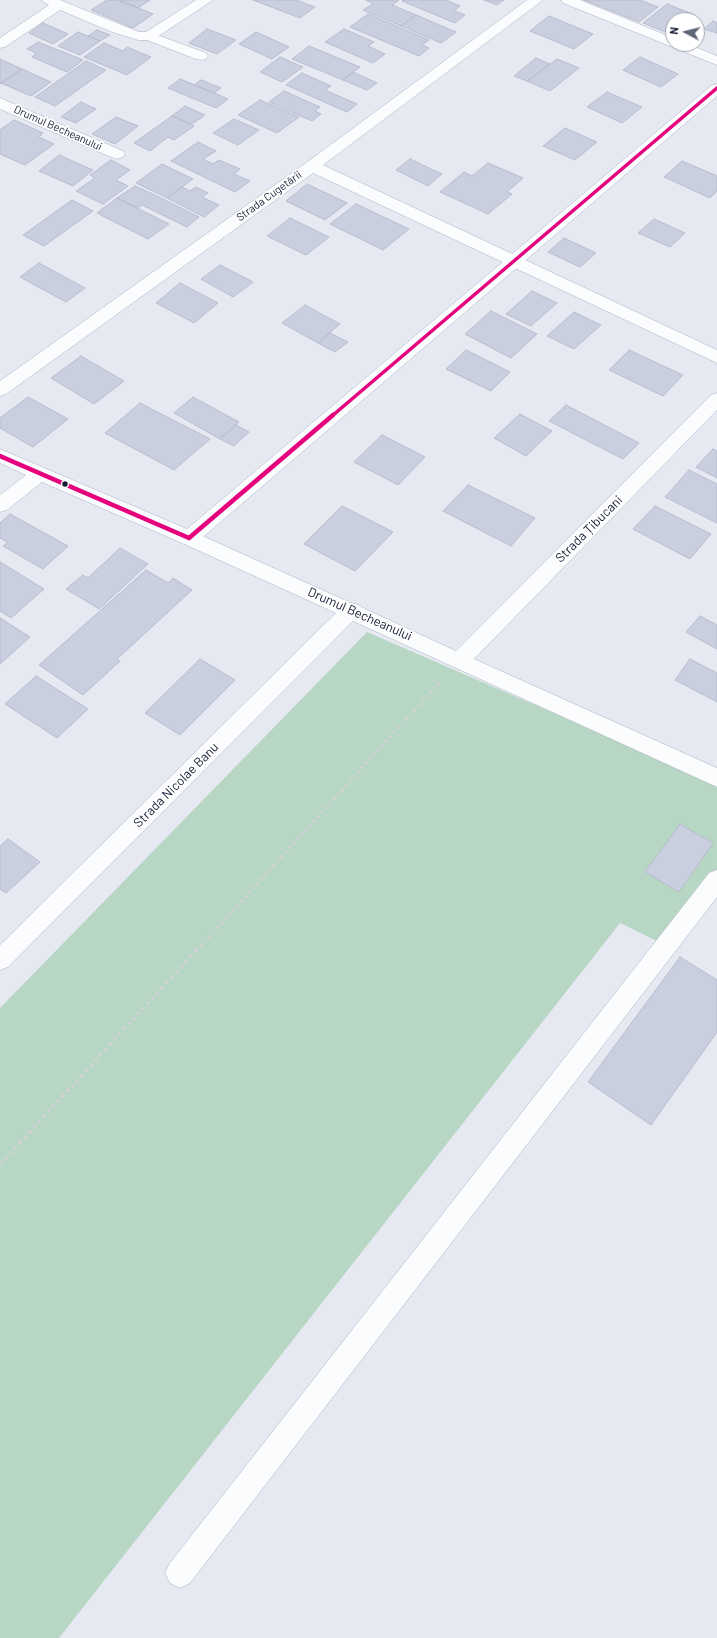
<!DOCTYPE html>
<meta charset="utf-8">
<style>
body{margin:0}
#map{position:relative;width:717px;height:1638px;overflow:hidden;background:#e6e9f1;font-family:Barlow,sans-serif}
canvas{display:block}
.north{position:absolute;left:665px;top:12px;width:40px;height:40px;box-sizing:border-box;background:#fff;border:1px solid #a2a4af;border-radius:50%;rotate:277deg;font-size:11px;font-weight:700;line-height:16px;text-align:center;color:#161c36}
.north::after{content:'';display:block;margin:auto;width:14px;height:18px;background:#5f6477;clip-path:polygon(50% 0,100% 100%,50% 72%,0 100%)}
</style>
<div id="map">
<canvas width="717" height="1638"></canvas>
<div class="north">N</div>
</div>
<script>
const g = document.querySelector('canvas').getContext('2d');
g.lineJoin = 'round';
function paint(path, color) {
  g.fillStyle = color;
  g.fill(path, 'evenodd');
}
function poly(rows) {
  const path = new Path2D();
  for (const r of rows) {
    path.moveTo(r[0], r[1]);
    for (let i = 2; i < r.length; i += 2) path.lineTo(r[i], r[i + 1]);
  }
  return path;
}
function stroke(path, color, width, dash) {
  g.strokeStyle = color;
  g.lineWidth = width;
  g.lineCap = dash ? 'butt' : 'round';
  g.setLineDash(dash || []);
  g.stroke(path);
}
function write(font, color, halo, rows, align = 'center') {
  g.font = font + ' Barlow,sans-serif';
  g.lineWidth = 3.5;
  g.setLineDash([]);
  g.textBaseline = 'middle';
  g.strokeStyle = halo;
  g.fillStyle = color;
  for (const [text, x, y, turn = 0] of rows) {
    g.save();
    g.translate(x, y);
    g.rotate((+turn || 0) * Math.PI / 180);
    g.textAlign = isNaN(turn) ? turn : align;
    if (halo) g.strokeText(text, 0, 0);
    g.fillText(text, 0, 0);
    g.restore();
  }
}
paint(poly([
 [367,632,717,784,717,876,663,944,620,923,59,1638,0,1638,0,1008]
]), '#b7d6c4');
const building = poly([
 [107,0,118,0,153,14,133,28,91,10,107,0],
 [118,0,150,0,138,8,118,0],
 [253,0,296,0,315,7,300,18,253,0],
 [366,0,399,0,392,5,416,15,401,26,363,10,373,4,366,0],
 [403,0,446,0,460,6,454,11,465,15,455,23,402,1,403,0],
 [484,0,504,0,497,5,484,0],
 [584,0,640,0,658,7,639,22,584,0],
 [667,4,695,15,689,19,691,20,673,20,673,35,643,23,667,4],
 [368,14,429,40,422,45,429,48,419,56,350,27,368,14],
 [416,15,456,32,441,43,401,26,416,15],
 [549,16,593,34,574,49,530,31,549,16],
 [713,21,717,23,717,33,704,29,713,21],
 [43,23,68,34,53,44,29,33,43,23],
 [207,29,236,40,217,54,189,43,207,29],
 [344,29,374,42,368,46,385,54,373,63,325,42,344,29],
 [97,30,110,35,100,41,88,36,97,30],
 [78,32,100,41,80,55,58,46,78,32],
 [256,32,289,47,272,59,239,44,256,32],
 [38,42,83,60,67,72,32,57,36,53,27,49,38,42],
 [104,43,123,51,127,47,151,57,127,75,84,57,104,43],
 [309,46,360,67,343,80,292,59,309,46],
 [280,57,303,67,282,82,260,72,280,57],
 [640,57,678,74,661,87,623,70,640,57],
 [536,58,550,64,527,81,514,76,536,58],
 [0,59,22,69,0,84,0,59],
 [557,59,579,68,550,91,527,81,557,59],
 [86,61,106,70,55,106,35,97,86,61],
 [22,69,51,82,31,96,1,83,22,69],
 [353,72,377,83,367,90,343,80,353,72],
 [302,73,331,86,325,90,357,104,347,112,286,85,302,73],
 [180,79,214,93,228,99,216,108,168,88,180,79],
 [201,80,221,88,214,93,194,85,201,80],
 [284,91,320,107,315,111,321,114,312,121,269,102,284,91],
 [607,92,642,107,622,123,587,107,607,92],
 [260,100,299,117,277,133,238,115,260,100],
 [81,102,96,109,76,123,61,117,81,102],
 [185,106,205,115,192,124,172,116,185,106],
 [172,116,194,126,174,140,168,137,150,151,134,143,172,116],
 [116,117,138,126,115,144,92,134,116,117],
 [234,119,259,130,238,145,213,133,234,119],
 [14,120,43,133,39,137,54,144,25,165,0,154,0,130,14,120],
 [565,128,597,142,575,160,543,146,565,128],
 [198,142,216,151,203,159,213,164,219,160,240,169,234,174,250,181,235,192,171,161,198,142],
 [59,155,93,170,73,186,39,171,59,155],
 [410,159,442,174,428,186,396,170,410,159],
 [111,160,130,170,116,180,128,186,103,204,76,191,95,178,90,175,111,160],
 [682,161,717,176,717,191,710,198,664,177,682,161],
 [488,163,523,178,507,192,512,194,488,214,440,192,464,172,472,176,488,163],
 [162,164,193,179,167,198,136,183,162,164],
 [307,184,347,203,325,220,286,201,307,184],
 [135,186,155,195,199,217,187,227,142,205,137,208,117,198,135,186],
 [182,187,190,191,196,187,208,193,202,197,219,205,204,217,167,198,182,187],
 [117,198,169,224,148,239,97,213,117,198],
 [72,200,93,211,44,246,23,235,72,200],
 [356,204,409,229,383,250,330,224,356,204],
 [290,218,329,237,306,255,267,236,290,218],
 [654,219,685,233,670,247,638,233,654,219],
 [564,238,596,253,580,267,548,252,564,238],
 [39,263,85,288,66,302,20,277,39,263],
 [220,265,253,282,233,297,201,279,220,265],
 [180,283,218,303,194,323,156,303,180,283],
 [532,291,557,303,531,326,506,314,532,291],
 [305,305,340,324,318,343,282,323,305,305],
 [491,311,537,334,511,358,465,334,491,311],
 [574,312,601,325,574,349,547,336,574,312],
 [330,333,348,342,335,352,318,343,330,333],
 [466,350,510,372,491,391,446,369,466,350],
 [629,350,683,375,663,396,609,370,629,350],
 [81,356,124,381,94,404,51,378,81,356],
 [28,397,68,419,33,447,0,428,0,418,28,397],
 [193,397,239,422,220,439,174,413,193,397],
 [140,403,210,439,174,470,105,433,140,403],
 [566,405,639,443,623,459,549,421,566,405],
 [520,414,552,431,526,456,494,438,520,414],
 [236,425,249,432,234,446,220,439,236,425],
 [382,435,425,457,398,485,354,462,382,435],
 [713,449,717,451,717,478,696,467,713,449],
 [689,470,717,484,717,523,665,497,689,470],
 [468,485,535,518,511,546,443,511,468,485],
 [342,506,393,532,355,571,304,544,342,506],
 [655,506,711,534,690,559,633,529,655,506],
 [10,514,68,546,43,569,3,546,8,542,0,538,0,523,10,514],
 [120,548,148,564,99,609,66,589,83,575,88,578,120,548],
 [0,562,44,589,11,618,0,611,0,562],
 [146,570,168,583,173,578,192,590,117,659,120,661,83,695,39,665,146,570],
 [700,616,717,625,717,649,686,632,700,616],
 [0,618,30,637,0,664,0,618],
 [200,659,235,680,180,735,145,713,200,659],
 [690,659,717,673,717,702,675,680,690,659],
 [36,676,88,709,57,738,5,704,36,676],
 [680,824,713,843,679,892,645,872,680,824],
 [8,839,40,862,6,893,0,889,0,846,8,839],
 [680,957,717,980,717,1032,651,1125,588,1082,680,957]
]);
paint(building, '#cacfe0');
stroke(building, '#b8bccd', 1);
const service = poly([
 [149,32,206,53,208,56,206,59,201,60,196,59,144,39,142,36,149,32]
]);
const minor = poly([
 [41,0,60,0,139,32,146,32,196,0,213,0,154,39,149,40,138,40,112,32,60,10,5,47,0,48,0,38,49,5,41,0],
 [527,0,543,0,323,165,717,350,717,363,313,173,6,394,0,396,0,381,306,163,527,0],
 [561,0,580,0,673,38,673,44,688,44,717,56,717,65,563,3,561,0],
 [0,98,123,151,125,154,123,157,117,159,111,157,0,109,0,98],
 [717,393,717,410,474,659,717,768,717,787,353,621,8,967,0,970,0,945,336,613,182,543,179,538,182,533,189,531,196,533,351,603,359,605,361,607,456,651,711,395,717,393],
 [717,870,717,897,190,1583,180,1588,170,1583,165,1573,170,1563,709,873,717,870]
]);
const tertiary = poly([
 [717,84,717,96,196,543,189,545,182,543,42,482,7,510,0,512,0,495,26,475,0,463,0,449,187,529,712,85,717,84]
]);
stroke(service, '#acb0c1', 1);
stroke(minor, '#acb0c1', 1);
stroke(tertiary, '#acb0c1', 1);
stroke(poly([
 [196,951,441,681]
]), '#d1d2d6', 2.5, [3, 3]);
stroke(poly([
 [0,1164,197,950]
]), '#d1d2d6', 3, [3.5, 3.5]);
paint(service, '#fbfcfd');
paint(minor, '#fbfcfd');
paint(tertiary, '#fbfcfd');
stroke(poly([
 [332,416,717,88]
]), '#e5007d', 3.5);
stroke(poly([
 [0,456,189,538,333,415]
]), '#e5007d', 4.5);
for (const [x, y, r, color] of [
 [65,484,3.5,"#161c36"]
]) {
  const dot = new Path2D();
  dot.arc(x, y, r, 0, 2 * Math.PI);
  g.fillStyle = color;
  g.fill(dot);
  stroke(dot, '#fff', 1.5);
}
write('11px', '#161c36', '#fff', [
 ["Drumul Becheanului",58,128,24],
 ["Strada Cugetării",269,196,-36]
]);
write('13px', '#161c36', '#fff', [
 ["Strada Țibucani",589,529,-45],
 ["Drumul Becheanului",360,614,24],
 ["Strada Nicolae Banu",176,785,-45]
]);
</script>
